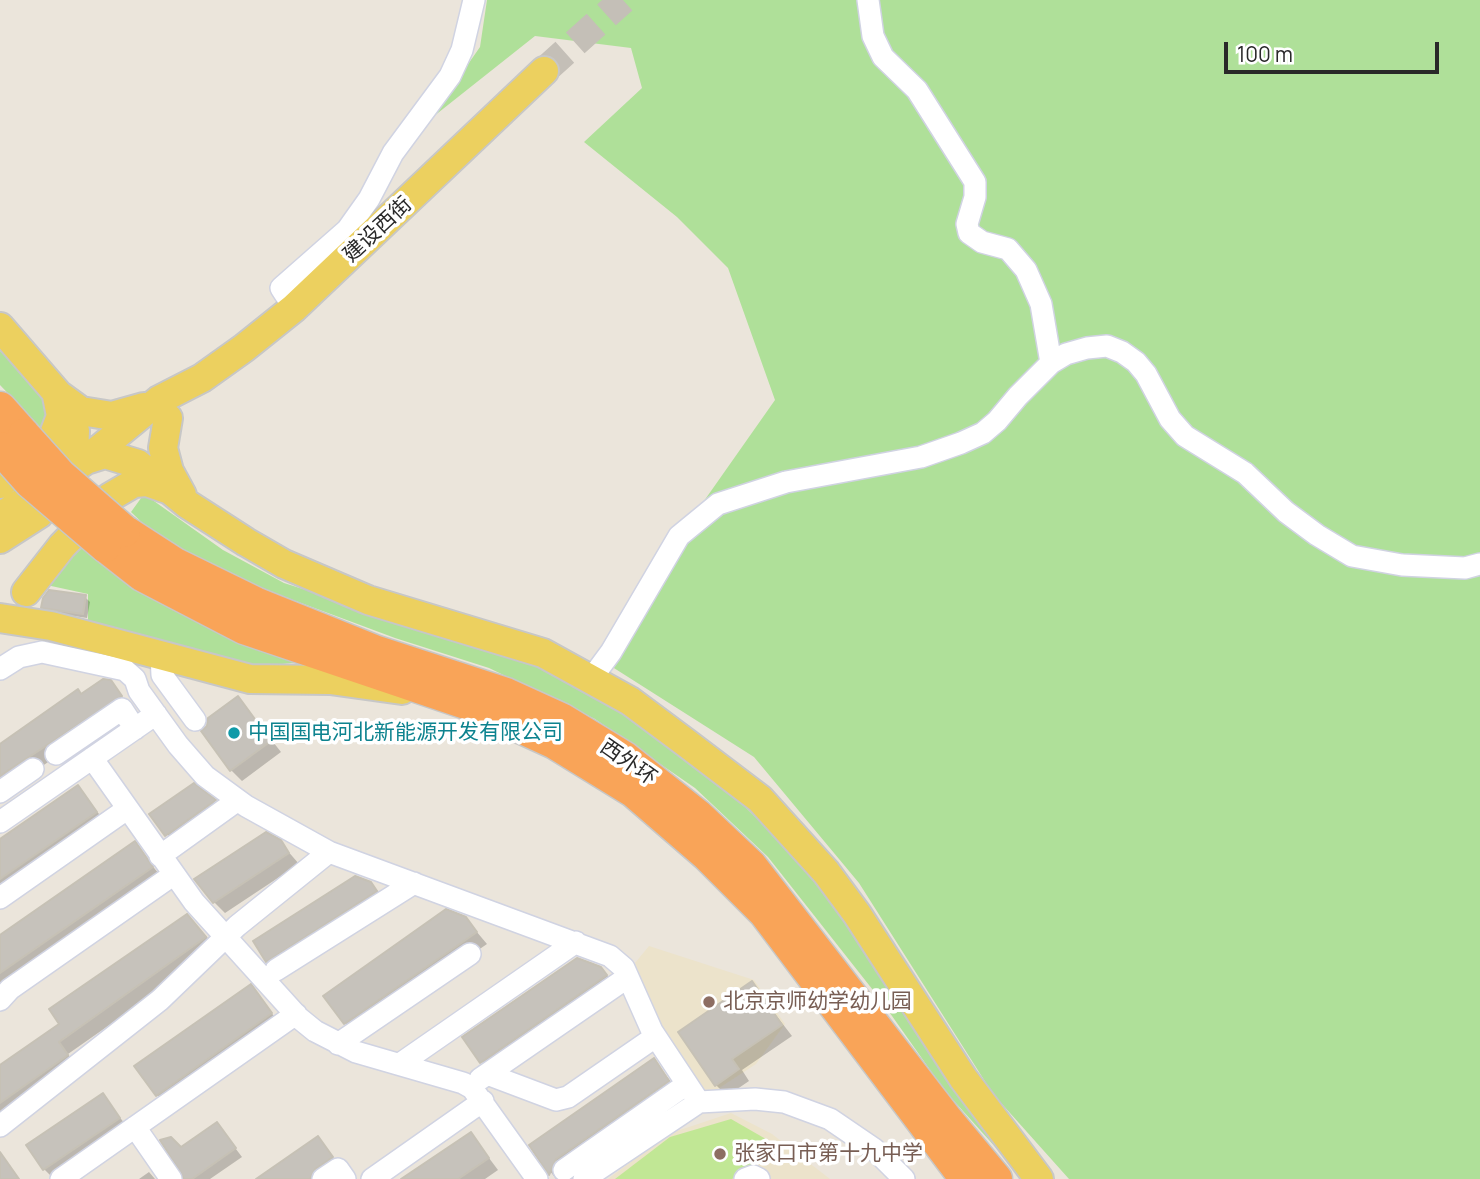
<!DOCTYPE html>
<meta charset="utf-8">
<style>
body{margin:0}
#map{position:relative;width:1480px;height:1179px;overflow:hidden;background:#ebe5db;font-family:Manrope,sans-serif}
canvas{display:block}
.scale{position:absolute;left:1224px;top:42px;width:215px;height:32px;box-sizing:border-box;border:4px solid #292929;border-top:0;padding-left:9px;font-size:21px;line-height:24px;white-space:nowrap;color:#292929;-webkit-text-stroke:5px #fff;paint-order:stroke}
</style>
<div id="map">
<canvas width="1480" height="1179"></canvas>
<div class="scale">100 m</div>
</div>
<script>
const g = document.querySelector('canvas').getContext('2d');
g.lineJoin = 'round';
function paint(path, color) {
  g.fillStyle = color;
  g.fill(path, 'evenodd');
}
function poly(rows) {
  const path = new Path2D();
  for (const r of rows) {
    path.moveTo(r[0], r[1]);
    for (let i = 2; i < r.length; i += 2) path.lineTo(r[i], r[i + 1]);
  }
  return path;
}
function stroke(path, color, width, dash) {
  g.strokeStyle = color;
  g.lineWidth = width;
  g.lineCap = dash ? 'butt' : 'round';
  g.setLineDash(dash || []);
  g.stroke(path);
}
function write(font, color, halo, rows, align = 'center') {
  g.font = font + ' Manrope,"Noto Sans SC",sans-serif';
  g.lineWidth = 7;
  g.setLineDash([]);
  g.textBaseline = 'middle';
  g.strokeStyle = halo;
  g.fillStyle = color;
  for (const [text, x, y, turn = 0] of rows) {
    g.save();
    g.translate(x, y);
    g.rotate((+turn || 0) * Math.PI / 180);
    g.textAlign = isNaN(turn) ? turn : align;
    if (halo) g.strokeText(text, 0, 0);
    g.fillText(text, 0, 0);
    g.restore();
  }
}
paint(poly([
 [649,946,754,980,785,1024,756,1064,704,1098,657,1023,635,963],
 [731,1113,772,1134,830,1179,608,1179,668,1134]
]), '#ece3cb');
paint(poly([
 [487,0,1480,0,1480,1179,1069,1179,993,1094,859,883,754,757,595,656,775,400,728,268,677,217,584,142,642,88,631,48,535,36,429,120,480,47],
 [0,351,40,392,52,413,45,432,0,385],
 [144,494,223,550,284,583,528,661,605,699,664,741,735,797,791,852,838,910,1024,1179,945,1091,880,999,768,857,695,788,595,719,489,668,395,638,234,578,153,533,131,512],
 [72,541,141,592,301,662,263,666,220,662,88,626,88,594,42,584]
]), '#afe099');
paint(poly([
 [731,1119,778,1146,732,1179,615,1179,670,1137]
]), '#c1e795');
paint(poly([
 [85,597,90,602,87,618,48,612,43,607],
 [110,682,130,706,0,795,0,745],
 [238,698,281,752,242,781,231,770],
 [193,785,222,809,174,843,152,814],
 [78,787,106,823,0,897,0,842],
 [280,842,299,864,225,913,214,902],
 [134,843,163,879,0,991,0,937],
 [370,883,382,895,278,971,268,961],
 [465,918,487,944,356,1034,345,1023],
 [197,927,212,942,208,956,68,1054,77,1067,0,1120,0,1066],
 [600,968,612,980,492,1073,482,1062],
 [752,984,792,1036,742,1070,749,1081,727,1096,716,1085],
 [251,987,281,1025,168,1105,157,1095],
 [654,1060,679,1092,563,1179,556,1179,531,1146],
 [102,1095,129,1129,54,1179,44,1169],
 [217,1124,242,1157,210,1179,184,1179,181,1149],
 [471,1134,498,1170,485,1179,404,1179],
 [318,1139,342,1169,326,1179,259,1179],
 [149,1172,155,1179,139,1179]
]), '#0003');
const building = poly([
 [49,590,86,595,83,614,41,608,43,598,49,590],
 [103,679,111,680,122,696,0,776,0,744,78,689,81,694,103,679],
 [238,696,271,741,230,771,201,731,207,726,208,718,238,696],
 [194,783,216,800,165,836,149,814,194,783],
 [78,785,97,812,0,879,0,839,78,785],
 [266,832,281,840,289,853,213,903,194,879,266,832],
 [135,841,153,867,0,973,0,935,135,841],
 [355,876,371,882,377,891,266,962,253,941,355,876],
 [446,909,466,917,477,932,344,1024,323,996,446,909],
 [187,914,206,937,59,1042,68,1055,0,1103,0,1065,59,1024,49,1009,187,914],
 [577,958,601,967,607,975,480,1063,462,1037,577,958],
 [752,981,782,1025,732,1059,739,1069,715,1086,678,1032,752,981],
 [251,984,272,1013,156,1096,134,1066,251,984],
 [654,1058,669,1081,556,1159,549,1175,529,1145,654,1058],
 [103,1093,120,1118,43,1170,26,1145,103,1093],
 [217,1122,236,1148,192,1179,184,1179,160,1140,171,1137,181,1147,217,1122],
 [471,1132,489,1158,458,1179,401,1179,471,1132],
 [318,1136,333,1157,315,1169,310,1179,256,1179,318,1136],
 [0,1152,19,1179,0,1179,0,1152]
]);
paint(building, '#c6c2bb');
stroke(building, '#c6c1b5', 2);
stroke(poly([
 [544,71,623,0]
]), '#c4bfb7', 28, [28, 14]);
const minor = poly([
 [868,0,873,36,883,57,917,90,975,182,975,197,967,224,969,233,982,242,1008,249,1026,270,1041,304,1051,363],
 [294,308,281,288,347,230,369,199,393,153,450,76,462,50,474,0],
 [161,656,162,675,195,720],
 [0,669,19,657,42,652,125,670,135,679,139,691,178,745,205,776,246,806,329,852,237,926,160,1000,0,1126],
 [591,679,611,652,679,536,718,504,786,482,921,457,961,443,983,433,997,421,1018,396,1051,363,1066,354,1087,348,1107,346,1122,352,1136,362,1146,374,1170,419,1185,436,1245,473,1286,512,1317,535,1352,556,1402,565,1465,568,1480,564],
 [56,754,122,709,135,729],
 [92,758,194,902,299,1018,315,1031,356,1052,463,1083,472,1088,537,1179],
 [0,792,33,769],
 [0,822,156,714],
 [329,852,610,956,624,968,652,1031,699,1102],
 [160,856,238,800],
 [0,898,127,809],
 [276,970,414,883],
 [0,1000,10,989,173,875],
 [338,1044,470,954],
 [400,1064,576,942],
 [487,1074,556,1100,568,1097,655,1037],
 [480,1079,628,977],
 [135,1127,171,1179],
 [564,1170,687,1084],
 [61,1179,296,1014],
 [323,1179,338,1169,345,1179],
 [372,1179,483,1101],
 [584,1179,699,1102,755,1099,784,1102,830,1119,874,1149,904,1179],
 [745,1179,753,1176,759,1179]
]);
const major = poly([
 [0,327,57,393,69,413,75,431,74,453,62,480],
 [59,395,81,411,112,416,144,407],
 [168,418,163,448,169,471,182,495],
 [86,460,105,454,138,464,187,504,246,542,284,564,368,600,543,653,630,701,685,742,760,799,826,872,857,914,963,1078,1039,1179],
 [0,484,53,437,61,416,57,396],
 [0,517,86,460,159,400,202,378,244,348,294,308,544,71],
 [0,539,39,514],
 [26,592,62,546,110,497,134,483,147,482,167,489],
 [0,618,51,626,250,679,330,680,402,690]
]);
const highway = poly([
 [0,408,24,435],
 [124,531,175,564,255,603,377,652,506,694,561,719,625,758,697,815,751,866,947,1120,996,1179],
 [105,546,142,575,244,628,472,705,555,743,633,791,707,855,765,913,966,1179]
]);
stroke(minor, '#d0d3e2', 24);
stroke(major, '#c7c7c7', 32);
stroke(highway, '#c7c7c7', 35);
stroke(minor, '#fff', 21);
stroke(major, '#ecd05f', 28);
stroke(highway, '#f9a458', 32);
const highwayBridge = poly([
 [24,435,60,475,124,531],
 [0,448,30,482,105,546]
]);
stroke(highwayBridge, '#c7c7c7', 35, []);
stroke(highwayBridge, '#f9a458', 32);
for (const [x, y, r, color] of [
 [234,733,7,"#0f9aa8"],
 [709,1002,7,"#8d6e63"],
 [720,1154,7,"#8d6e63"]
]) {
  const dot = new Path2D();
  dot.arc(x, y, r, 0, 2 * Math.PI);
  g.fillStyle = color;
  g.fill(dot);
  stroke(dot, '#fff', 2.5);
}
write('21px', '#292929', '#fff', [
 ["建设西街",378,230,-43],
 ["西外环",628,763,35]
]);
write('21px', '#0d838f', '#fff', [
 ["中国国电河北新能源开发有限公司",248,733]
], 'left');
write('21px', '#785e54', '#fff', [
 ["北京京师幼学幼儿园",723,1002],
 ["张家口市第十九中学",734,1154]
], 'left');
</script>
